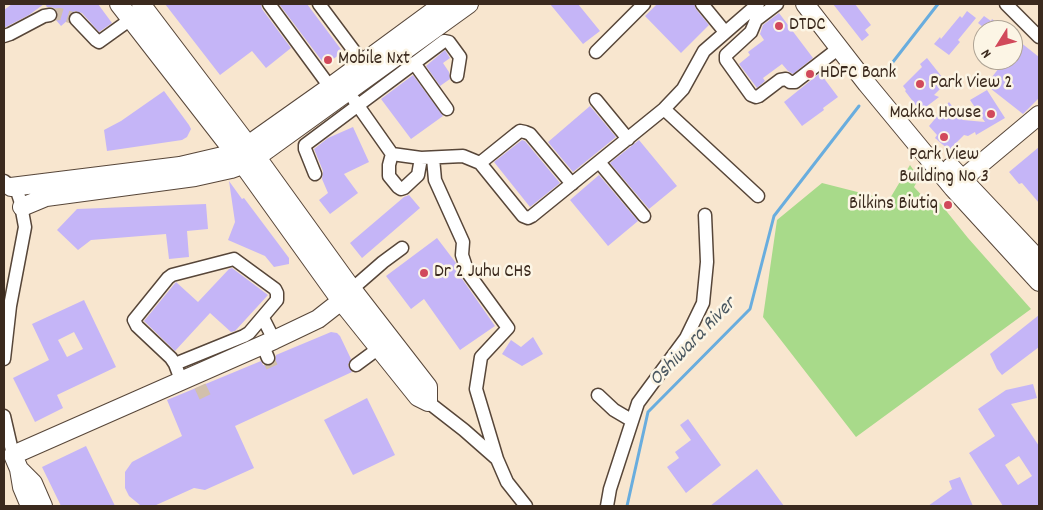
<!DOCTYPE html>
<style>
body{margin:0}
#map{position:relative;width:1043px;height:510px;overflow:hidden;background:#f8e6cf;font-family:Dekko,sans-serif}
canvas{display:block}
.frame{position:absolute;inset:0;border:5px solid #3b2a1e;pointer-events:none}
.north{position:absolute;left:973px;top:20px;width:50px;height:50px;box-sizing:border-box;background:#fcf5e5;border:1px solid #afa495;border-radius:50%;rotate:234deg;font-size:14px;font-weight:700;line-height:20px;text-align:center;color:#3b2a1e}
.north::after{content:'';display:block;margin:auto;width:18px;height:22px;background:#d1495b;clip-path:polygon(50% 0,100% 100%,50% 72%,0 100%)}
</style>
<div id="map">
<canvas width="1043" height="510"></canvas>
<div class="frame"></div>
<div class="north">N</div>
</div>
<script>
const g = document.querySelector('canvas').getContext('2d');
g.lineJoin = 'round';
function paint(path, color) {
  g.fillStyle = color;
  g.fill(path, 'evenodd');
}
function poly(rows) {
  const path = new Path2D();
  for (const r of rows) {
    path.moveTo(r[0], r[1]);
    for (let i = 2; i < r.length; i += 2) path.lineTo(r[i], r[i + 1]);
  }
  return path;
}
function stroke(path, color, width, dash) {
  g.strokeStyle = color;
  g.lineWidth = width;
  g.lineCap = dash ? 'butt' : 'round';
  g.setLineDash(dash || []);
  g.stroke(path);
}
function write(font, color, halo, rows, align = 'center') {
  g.font = font + ' Dekko,sans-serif';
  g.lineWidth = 5;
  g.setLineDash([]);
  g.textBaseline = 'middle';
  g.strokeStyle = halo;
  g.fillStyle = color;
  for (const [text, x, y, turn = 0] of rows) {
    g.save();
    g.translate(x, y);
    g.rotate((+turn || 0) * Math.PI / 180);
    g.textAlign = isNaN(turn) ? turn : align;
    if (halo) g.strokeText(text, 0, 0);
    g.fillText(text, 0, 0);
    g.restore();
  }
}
paint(poly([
 [910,165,919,178,914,187,927,201,935,197,968,238,1031,309,856,437,763,317,777,220,822,183,889,200]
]), '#a8da8a');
stroke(poly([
 [882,76,938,4],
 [627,506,648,412,750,309,774,216,859,106]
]), '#69adde', 3);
paint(poly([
 [12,4,44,4,29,15,4,28,4,10],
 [45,4,98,4,112,23,99,32,82,13,75,11,70,14,68,20,61,26,56,20,58,14,57,10,52,7,47,7],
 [165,4,261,4,262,9,291,48,266,68,252,51,220,75],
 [279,4,307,4,343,52,325,65],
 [550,4,578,4,600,31,583,44],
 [657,4,694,4,696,9,709,25,681,53,645,16],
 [833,4,855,4,871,25,865,30,869,35,862,41],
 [967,11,976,18,958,40,960,42,949,55,934,44,940,37,941,39,960,16,962,18],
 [779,13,813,58,793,74,788,71,782,64,763,78,765,81,757,88,739,64,750,55,748,52,764,40,760,34,763,25],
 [984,16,991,21,992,19,1006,30,983,30,984,28,978,23],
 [1020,42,1039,57,1039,98,1023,114,986,85,1005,60,1013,60,1013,50],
 [445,50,450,58,443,63,449,72,450,79,440,86,426,66],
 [927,58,942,77,935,83,940,89,934,95,939,97,922,110,920,107,918,108,905,91,906,90,903,86,922,67,920,64],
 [820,73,838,97,823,108,824,110,802,126,784,102],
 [413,75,443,116,411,139,381,99],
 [987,90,1005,118,976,135,975,132,968,136,964,135,949,150,935,138,937,135,929,126,949,102,963,120,985,122,970,100],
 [164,91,189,125,191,129,187,137,182,140,107,151,104,130,121,121],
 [590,106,616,137,573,172,548,142],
 [353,127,369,162,344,174,358,193,330,214,319,200,328,193,322,179,323,171,314,149,328,138],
 [522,140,525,141,560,183,530,207,494,162],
 [639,140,677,186,649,209,610,163],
 [1039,147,1039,203,1022,183,1019,184,1009,172],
 [599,175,638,221,608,246,570,200],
 [229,181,242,199,244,198,289,258,289,264,274,267,265,256,228,240,235,222],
 [409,195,420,208,362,258,350,243,404,197],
 [206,204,208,229,187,231,189,257,169,259,166,234,91,240,78,250,57,230,77,209],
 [437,238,456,263,459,272,458,273,495,326,460,350,424,299,411,309,386,276],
 [232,268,268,295,235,331,231,332,210,313,175,351,144,321,176,282,198,302,229,269],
 [84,300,116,367,57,395,63,408,35,422,13,378,49,360,32,324],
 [74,332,83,349,67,357,58,340],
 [1039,315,1039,347,1002,375,997,369,990,354],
 [331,332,337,333,340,336,351,359,348,365,352,372,235,426,254,468,205,490,194,488,154,506,140,505,129,496,125,488,125,472,132,462,182,436,167,400,261,361,263,365,271,366,275,363,276,355],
 [533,337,543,354,522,366,502,354,511,340,521,347],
 [1033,384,1037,398,1011,404,1039,446,1039,506,1003,506,969,453,995,436,978,409,1006,390],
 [1019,456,1032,476,1018,485,1005,465],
 [367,398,395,455,353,475,324,420],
 [688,419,721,465,686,493,667,467,679,458,675,452,691,440,680,425],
 [86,446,115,506,61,506,42,467],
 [757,469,784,506,710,506],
 [960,477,973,506,928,506,952,489,949,481]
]), '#c5b5f7');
stroke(poly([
 [50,15,60,14,76,19],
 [268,358,272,367],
 [200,386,207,401]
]), '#d2c0ac', 12, [12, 6]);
const street = poly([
 [269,4,330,87],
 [319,4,363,63],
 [702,4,725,32],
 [777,4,756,20,751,32,726,55,726,60,751,95,756,97,759,96,780,80,786,79,790,82,795,82,839,48],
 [1006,4,1039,37],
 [76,19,96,40,99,42,131,19],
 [4,36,10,34,44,16,50,15],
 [596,52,644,4],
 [414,63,447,109],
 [354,100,392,154,389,165,389,176,398,187,401,189,404,188,418,175,421,158],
 [596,100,628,139],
 [664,109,758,196],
 [392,154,421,158,463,156,480,163,523,216,528,218,532,216,664,109,683,89,704,51,758,4],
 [433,158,435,180,463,242,462,255,468,273,508,328,481,357,476,389,497,459],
 [599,162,644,216],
 [480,163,516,134,520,131,525,132,530,134,572,184],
 [315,174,305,149,305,145,444,41,449,42,460,57,457,76],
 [4,181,17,191,20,200,25,227,10,306,4,359],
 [352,289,383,262,402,248],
 [263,318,274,340],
 [263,346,268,358],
 [175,364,244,336,249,333,277,300,277,293,275,289,234,259,172,275,168,278,134,320,137,326,171,358,175,364,181,380],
 [356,365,379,348],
 [598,395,614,410,631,420],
 [428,402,464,430,497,459,507,482,526,506],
 [4,416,13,455],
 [607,506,610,489,638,403,686,338,703,303,707,262,705,215]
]);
const secondary = poly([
 [119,4,234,152,341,301,418,397,428,402,428,387,352,289,248,145,141,4],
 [805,4,867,84,953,188,1039,282],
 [951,167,1039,260],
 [11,187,180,166,227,155,248,145,330,87,443,4],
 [953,187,1039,115],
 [22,207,46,197,195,177,231,169,242,165,257,157,469,4],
 [19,469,22,487,30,506],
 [43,506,33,483,19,469,13,455,274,340,318,319,341,301,348,293]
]);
stroke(street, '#574639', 15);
stroke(secondary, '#574639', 20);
stroke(street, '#fff', 12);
stroke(secondary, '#fff', 18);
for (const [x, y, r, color] of [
 [779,26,5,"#d1495b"],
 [328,60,5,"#d1495b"],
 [810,74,5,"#d1495b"],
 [920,84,5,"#d1495b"],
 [991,114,5,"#d1495b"],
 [944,137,5,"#d1495b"],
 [948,205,5,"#d1495b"],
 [424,273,5,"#d1495b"]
]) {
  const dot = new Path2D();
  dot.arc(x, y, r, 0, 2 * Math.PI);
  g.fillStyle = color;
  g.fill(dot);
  stroke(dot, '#fcf5e5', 2);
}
write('19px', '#3b2a1e', '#fcf5e5', [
 ["DTDC",789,26],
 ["Mobile Nxt",338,60],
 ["HDFC Bank",820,74],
 ["Park View 2",930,84],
 ["Makka House",981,114,"right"],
 ["Park View",944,156,"center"],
 ["Building No 3",944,178,"center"],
 ["Bilkins Biutiq",938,205,"right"],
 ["Dr 2 Juhu CHS",434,273]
], 'left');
write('italic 20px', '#4b5861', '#fcf5e5', [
 ["Oshiwara River",694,343,-46]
]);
</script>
